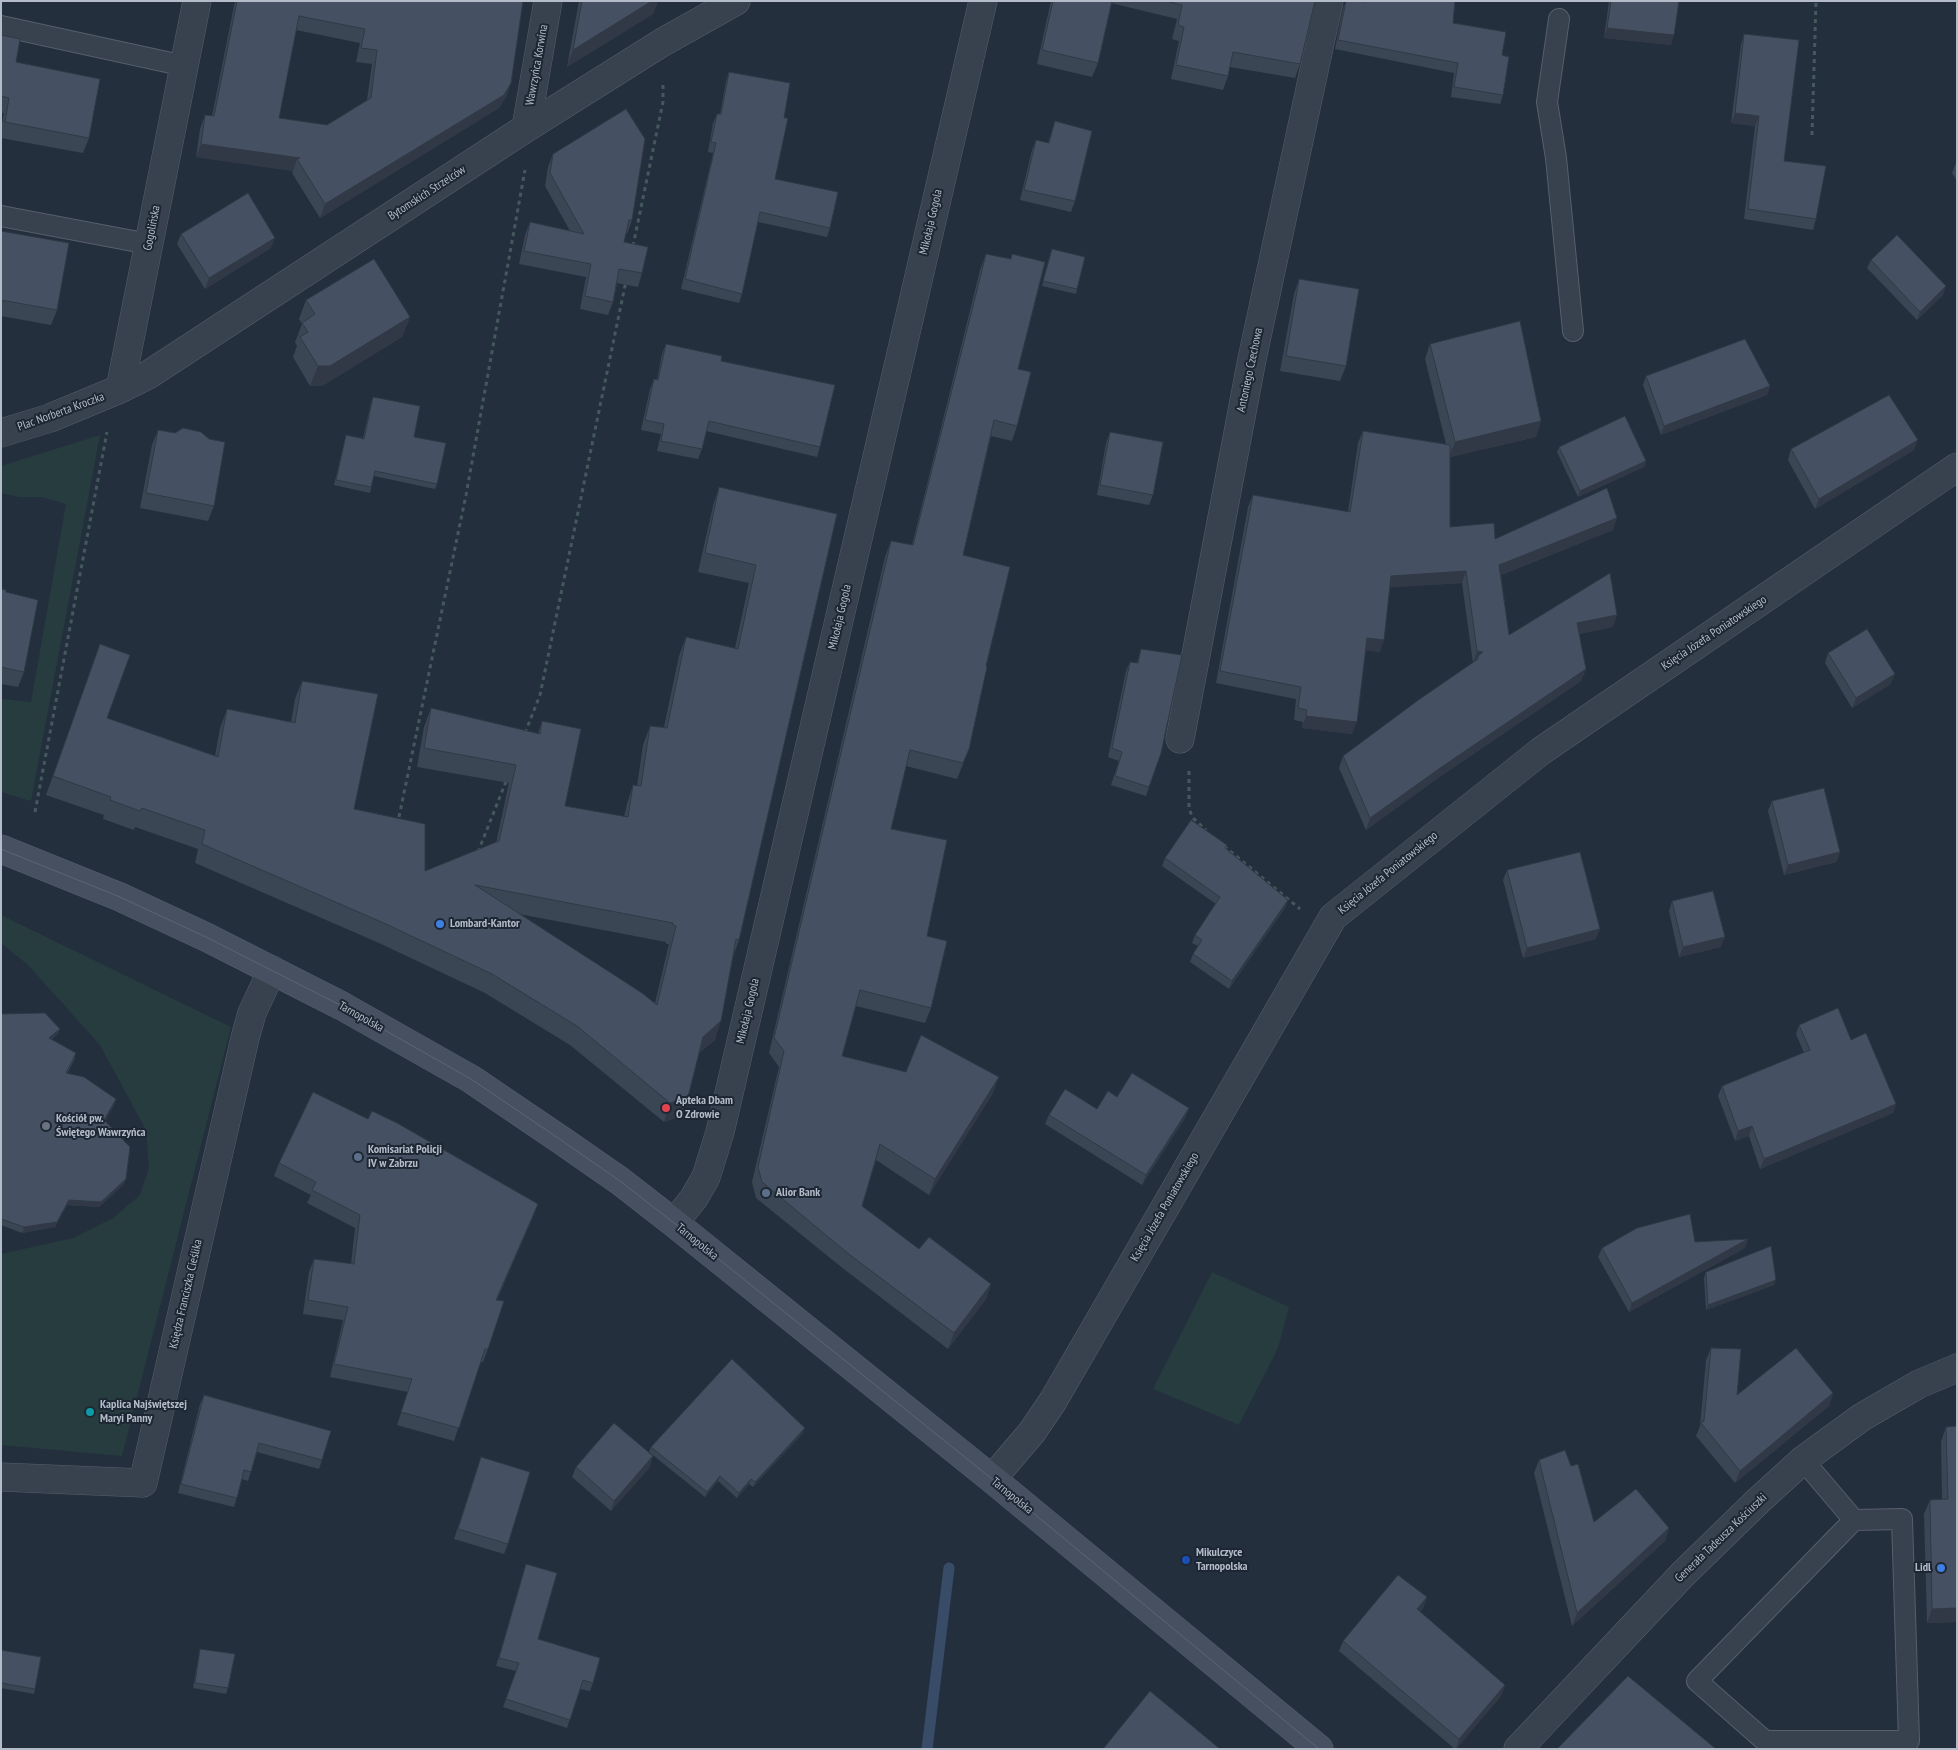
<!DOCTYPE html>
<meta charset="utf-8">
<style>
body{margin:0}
#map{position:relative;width:1958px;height:1750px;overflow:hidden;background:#242f3e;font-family:"PT Sans Narrow",sans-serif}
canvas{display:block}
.frame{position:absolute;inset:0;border:2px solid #b4bcc9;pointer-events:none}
</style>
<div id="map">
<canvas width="1958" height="1750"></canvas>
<div class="frame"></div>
</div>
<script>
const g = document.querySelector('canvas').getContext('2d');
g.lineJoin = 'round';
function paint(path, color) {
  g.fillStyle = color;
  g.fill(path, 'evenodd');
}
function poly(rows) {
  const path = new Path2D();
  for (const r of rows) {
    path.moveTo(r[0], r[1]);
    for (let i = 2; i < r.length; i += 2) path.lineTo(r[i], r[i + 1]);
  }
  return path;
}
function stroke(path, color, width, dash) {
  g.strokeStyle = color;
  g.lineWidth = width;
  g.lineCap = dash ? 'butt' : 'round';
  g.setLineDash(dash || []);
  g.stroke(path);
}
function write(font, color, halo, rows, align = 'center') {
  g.font = font + ' "PT Sans Narrow",sans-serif';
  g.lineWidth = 4;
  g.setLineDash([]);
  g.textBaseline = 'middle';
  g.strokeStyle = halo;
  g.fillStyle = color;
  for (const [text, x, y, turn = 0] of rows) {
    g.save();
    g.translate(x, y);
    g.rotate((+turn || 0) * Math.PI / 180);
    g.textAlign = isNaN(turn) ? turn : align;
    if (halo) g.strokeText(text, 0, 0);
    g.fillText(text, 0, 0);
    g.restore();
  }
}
paint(poly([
 [100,435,31,801,1,792,1,699,31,702,66,504,42,497,19,497,1,493,1,466],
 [1,915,231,1027,122,1456,1,1445,1,1254,73,1238,113,1218,140,1195,149,1168,146,1130,100,1045,28,965,1,943],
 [1212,1272,1289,1307,1278,1348,1239,1425,1153,1389]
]), '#263c3f');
stroke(poly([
 [927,1749,949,1568]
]), '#394c67', 11);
const lane = poly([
 [1559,19,1547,102,1556,158,1573,331],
 [1,26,185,66],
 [1,216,149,244],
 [1803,1460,1854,1520,1902,1519,1909,1741,1765,1741,1697,1681,1854,1520]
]);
const street = poly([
 [526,128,548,1],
 [120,389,197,1],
 [1,433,50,418,120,389,148,375,526,128,663,42,736,1],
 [1180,739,1252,359,1329,1],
 [674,1223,694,1198,706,1177,720,1132,983,1],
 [1,1477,143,1483,245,1038,252,1013,272,970],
 [992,1479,1032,1432,1053,1401,1333,917,1541,751,1957,467],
 [1518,1749,1683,1574,1758,1501,1803,1460,1862,1417,1919,1384,1957,1368]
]);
const secondary = poly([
 [1,849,120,897,206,937,342,1006,471,1079,561,1140,620,1181,674,1223,992,1479,1319,1749]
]);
stroke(lane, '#565f6c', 22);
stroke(street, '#565f6c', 29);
stroke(secondary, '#565f6c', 29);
stroke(poly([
 [1812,135,1816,1],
 [633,246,663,102,663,83],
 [525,733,540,695,626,281],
 [1189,771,1189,807,1192,817,1206,830],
 [35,812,107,432],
 [399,817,466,495,525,170],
 [1224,846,1300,909],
 [478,852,507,779]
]), '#44595c', 3, [4, 4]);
stroke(lane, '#38414e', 20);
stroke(street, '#38414e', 28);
stroke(secondary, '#465061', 28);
stroke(poly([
 [1,849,120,897,206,937,342,1006,471,1079,561,1140,620,1181,674,1223,992,1479,1319,1749]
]), '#5a6575', 1);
paint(poly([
 [235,1,523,1,511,83,506,97,499,108,320,218,292,173,293,171,196,157,200,129,205,115,212,116],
 [296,30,360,43,356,62,372,64,367,100,327,125,279,118],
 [579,1,658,1,653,14,567,67],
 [1051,1,1315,1,1300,64,1295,78,1230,67,1228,76,1223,90,1171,79,1179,41,1172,39,1177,19,1111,3,1098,63,1092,77,1037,64],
 [1346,1,1360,1,1364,2,1364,1,1455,1,1453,23,1502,55,1503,95,1500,104,1451,97,1454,73,1335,49,1343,8],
 [1609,1,1679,1,1671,45,1604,38],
 [1744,34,1784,161,1816,219,1813,230,1744,219,1755,126,1731,123,1741,44],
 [1,35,16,62,89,138,83,153,1,138,1,128,4,113,1,113],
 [729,72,784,118,775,179,830,228,827,237,758,222,742,294,739,303,681,289,713,153,708,152,713,123,717,114,720,114,726,81],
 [1055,121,1075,201,1071,212,1020,200,1032,150,1036,140,1048,143],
 [553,154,632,220,627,234,626,233,624,242,642,273,638,287,617,283,613,302,608,315,580,309,586,277,519,264,525,235,530,222,570,231,545,186,548,167],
 [1957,160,1957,181,1952,173],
 [1,231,57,310,51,325,1,316],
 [181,234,271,248,205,289,177,244],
 [1052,249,1077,289,1076,294,1042,286],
 [986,254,1018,369,1017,426,1012,441,991,436,963,555,986,666,969,749,957,779,906,766,891,829,927,936,931,1008,925,1023,856,1006,842,1056,906,1072,993,1093,929,1195,876,1160,862,1206,919,1249,991,1284,986,1299,948,1349,845,1270,756,1198,752,1182,779,1067,769,1053,885,557,891,541,912,545,980,270],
 [1871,260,1943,295,1917,320,1867,268],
 [1299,279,1346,366,1340,381,1280,371,1294,294],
 [306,300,410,317,402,337,322,386,310,386,293,357,297,346,295,342,302,324,299,319],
 [666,344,721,361,820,447,817,457,706,431,702,449,698,459,657,451,661,434,641,430,650,389,654,379,657,380,662,354],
 [1430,344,1541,421,1536,437,1450,457,1450,527,1495,539,1613,530,1501,575,1509,635,1613,627,1579,634,1586,669,1581,681,1438,778,1366,830,1339,768,1343,756,1473,663,1462,583,1390,587,1380,652,1366,650,1352,734,1302,728,1303,722,1294,720,1296,699,1216,683,1248,507,1253,495,1348,512,1358,443,1363,431,1446,444,1425,359],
 [1646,376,1770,386,1767,395,1661,435,1643,385],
 [373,397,414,437,437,484,435,489,374,476,370,493,334,485,346,435,363,438,371,403],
 [158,430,209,439,214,506,208,521,140,508,152,445],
 [1110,432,1153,495,1149,505,1097,495,1106,443],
 [1559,447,1646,461,1644,467,1578,497,1557,452],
 [1791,449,1914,450,1815,509,1788,460],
 [719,487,837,514,739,940,734,954,715,1040,699,1053,682,1116,664,1122,570,1045,485,993,379,943,195,863,198,849,135,827,134,830,103,819,104,815,46,795,100,644,107,718,215,756,220,728,227,709,291,722,295,699,302,681,354,809,425,871,496,843,509,783,417,767,424,727,431,708,538,734,542,721,565,806,624,817,627,804,633,785,637,786,643,745,650,726,664,727,679,656,686,637,735,648,749,583,698,572,713,506],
 [519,914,666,942,666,944,669,944,655,1003],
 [1,589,6,592,24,672,18,687,1,684],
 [1141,649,1161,753,1146,796,1111,785,1119,761,1108,757,1126,671,1130,662,1137,663],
 [1828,653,1891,684,1852,708,1825,663],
 [1772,801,1840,852,1836,862,1784,875,1768,811],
 [1226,848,1288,900,1285,908,1229,989,1190,962,1193,954,1198,946,1192,943,1195,935,1216,904,1162,866,1165,858],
 [1507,870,1596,939,1523,958,1503,880],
 [1672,901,1721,947,1679,957,1669,911],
 [1,1014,58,1034,52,1039,75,1058,67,1074,116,1099,114,1105,105,1121,124,1184,99,1207,67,1205,55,1227,22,1233,1,1225],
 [1799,1025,1851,1040,1896,1104,1893,1113,1760,1169,1749,1136,1735,1141,1718,1096,1722,1086,1804,1053,1796,1034],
 [1117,1097,1189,1108,1185,1118,1142,1185,1045,1124,1049,1115,1097,1109],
 [279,1163,533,1217,497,1300,488,1349,483,1362,480,1362,454,1441,397,1425,408,1392,330,1377,343,1320,303,1314,309,1272,314,1259,351,1264,355,1228,307,1203,311,1195,274,1176],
 [1748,1239,1745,1248,1629,1312,1598,1257,1602,1248],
 [1706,1272,1774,1285,1706,1310,1704,1278],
 [1711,1348,1737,1395,1833,1393,1829,1406,1735,1483,1696,1436,1700,1426,1706,1360],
 [204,1395,322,1460,319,1469,257,1452,248,1481,242,1479,234,1507,178,1493,200,1404],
 [1957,1426,1957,1622,1927,1623,1924,1514,1930,1500,1942,1499,1941,1442,1946,1427],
 [803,1433,753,1487,749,1484,737,1498,718,1481,705,1497,649,1452,651,1447],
 [481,1457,508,1544,504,1554,454,1539],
 [1539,1460,1571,1466,1594,1522,1669,1528,1665,1541,1572,1626,1534,1473],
 [576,1467,650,1467,611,1511,572,1477],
 [526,1564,538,1639,593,1683,590,1691,580,1689,567,1728,503,1707,516,1671,496,1666],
 [1427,1597,1423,1608,1420,1612,1505,1685,1501,1696,1456,1749,1455,1749,1339,1651,1343,1641],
 [200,1649,228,1688,226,1694,193,1688,199,1654],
 [1,1650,35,1689,34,1694,1,1688]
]), '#3b4654');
paint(poly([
 [652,1,658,1,653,14,567,67,573,50],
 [1607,28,1674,35,1671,45,1604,38],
 [511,83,506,97,499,108,320,218,325,204],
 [1735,113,1759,116,1755,126,1731,123],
 [201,144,300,158,297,159,293,171,196,157],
 [275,238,271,248,205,289,209,278],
 [1946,286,1943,295,1917,320,1920,312],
 [410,317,402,337,322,386,310,386,318,366],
 [1770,386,1767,395,1661,435,1664,426],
 [1541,421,1536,437,1449,457,1455,442],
 [1918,440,1914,450,1815,509,1819,499],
 [1646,461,1644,467,1578,497,1580,491],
 [1617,518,1613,530,1495,577,1499,565],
 [1466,571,1462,583,1387,588,1391,576],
 [1617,615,1613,627,1573,635,1577,623],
 [1367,638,1384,640,1380,652,1363,650],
 [1477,651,1483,652,1478,656,1475,663,1473,663],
 [1586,669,1581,681,1438,778,1366,830,1370,818,1443,766],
 [1895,674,1891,684,1852,708,1856,698],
 [1306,716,1357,722,1352,734,1302,728],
 [1840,852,1836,862,1784,875,1788,865],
 [1288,900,1285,908,1229,989,1232,981],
 [1600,929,1596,939,1523,958,1527,948],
 [1725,937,1721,947,1679,957,1683,947],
 [721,1021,715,1040,696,1056,703,1037],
 [60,1029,58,1034,48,1043,49,1038],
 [999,1077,993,1093,929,1195,935,1179],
 [688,1097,682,1116,664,1122,670,1103],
 [116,1099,114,1105,102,1125,104,1120],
 [1896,1104,1893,1113,1760,1169,1764,1159],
 [1189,1108,1185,1118,1142,1185,1146,1175],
 [1752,1126,1749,1136,1735,1141,1738,1131],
 [126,1179,124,1184,99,1207,67,1205,55,1227,22,1233,24,1227,69,1200],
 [538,1204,533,1217,491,1313,496,1300],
 [1748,1239,1745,1248,1629,1312,1632,1303],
 [1776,1280,1774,1285,1706,1310,1708,1305],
 [991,1284,986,1299,948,1349,954,1333],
 [1833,1393,1829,1406,1735,1483,1740,1471],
 [805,1428,803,1433,753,1487,755,1482],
 [653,1456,650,1467,611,1511,614,1501],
 [720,1476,718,1481,705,1497,707,1492],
 [751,1479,749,1484,737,1498,739,1493],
 [1669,1528,1665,1541,1572,1626,1577,1613],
 [1427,1597,1423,1608,1413,1619,1417,1609],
 [1957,1608,1957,1622,1927,1623,1932,1609],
 [1505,1685,1501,1696,1456,1749,1459,1739]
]), '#303945');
const building = poly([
 [237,1,523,1,511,83,504,95,325,204,297,159,300,158,201,144,205,115,214,116,237,1],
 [299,16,365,29,361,48,377,50,371,98,327,125,279,118,299,16],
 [582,1,652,1,573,50,582,1],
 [1053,1,1112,1,1098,63,1042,50,1053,1],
 [1166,1,1315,1,1300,64,1233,52,1228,76,1176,65,1184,27,1178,25,1182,5,1166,1],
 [1346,1,1360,1,1365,2,1366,1,1455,1,1453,23,1506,32,1502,55,1509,57,1503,95,1454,87,1458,63,1338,40,1346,1],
 [1611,1,1679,1,1674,35,1607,28,1611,1],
 [1744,34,1799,40,1784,161,1826,166,1816,219,1748,209,1759,116,1735,113,1744,34],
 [1,35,20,39,16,62,100,79,89,138,5,122,9,98,1,96,1,35],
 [729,72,790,83,784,118,788,118,775,179,838,192,830,228,760,212,742,294,685,279,716,143,711,142,717,114,721,114,729,72],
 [626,109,645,139,632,220,629,220,624,242,648,247,642,273,619,269,613,302,585,296,591,264,524,251,530,222,584,234,550,173,553,154,626,109],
 [1055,121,1092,131,1075,201,1024,190,1036,140,1049,143,1055,121],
 [248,193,275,238,209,278,181,234,248,193],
 [1,231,69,243,57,310,1,300,1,231],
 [1897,235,1946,286,1920,312,1871,260,1897,235],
 [1052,249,1085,257,1077,289,1043,281,1052,249],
 [986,254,1011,259,1012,254,1045,262,1018,369,1031,372,1017,426,994,420,963,555,1010,567,986,666,987,667,969,749,963,763,910,750,891,829,947,840,927,936,947,941,931,1008,860,990,842,1056,906,1072,921,1035,999,1077,935,1179,880,1144,862,1206,919,1249,929,1237,991,1284,954,1333,850,1255,762,1182,758,1167,784,1051,774,1038,891,541,913,545,986,254],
 [374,259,410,317,330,366,318,366,300,337,308,332,302,323,315,314,306,300,374,259],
 [1299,279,1359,289,1346,366,1286,356,1299,279],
 [1520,321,1541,421,1455,442,1430,344,1520,321],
 [1745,339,1770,386,1664,426,1646,376,1745,339],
 [666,344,722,356,721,361,835,385,820,447,709,421,702,449,661,441,664,424,645,420,654,379,658,380,666,344],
 [1889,395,1918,440,1819,499,1791,449,1889,395],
 [373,397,420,406,414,437,446,443,437,484,375,471,371,487,336,480,346,435,364,439,373,397],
 [1625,416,1646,461,1580,491,1559,447,1625,416],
 [183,428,201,432,209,439,225,442,214,506,146,493,158,430,175,433,183,428],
 [1363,431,1450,445,1450,527,1494,523,1495,539,1607,488,1617,518,1499,565,1509,635,1610,573,1617,615,1577,623,1586,669,1443,766,1370,818,1343,756,1417,701,1478,659,1478,656,1483,652,1477,651,1466,571,1391,576,1384,640,1367,638,1357,722,1306,716,1307,710,1298,708,1301,687,1220,671,1253,495,1350,512,1363,431],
 [1110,432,1163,442,1153,495,1100,485,1110,432],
 [719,487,837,514,739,940,736,939,721,1021,703,1037,688,1097,670,1103,577,1026,492,974,386,924,202,844,205,830,142,808,140,811,110,800,111,797,53,776,100,644,130,655,107,718,218,757,227,709,295,723,302,681,378,694,354,809,425,824,425,871,499,841,516,765,424,748,431,708,540,734,542,721,581,729,565,806,628,817,633,785,641,786,650,726,667,728,686,637,738,649,756,565,705,553,719,487],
 [475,885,673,923,673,925,676,926,657,1005,642,993,475,885],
 [1,589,6,590,6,592,38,600,24,672,1,667,1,589],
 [1867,629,1895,674,1856,698,1828,653,1867,629],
 [1141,649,1182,655,1161,753,1149,787,1115,776,1122,752,1112,748,1130,662,1138,663,1141,649],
 [1824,788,1840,852,1788,865,1772,801,1824,788],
 [1191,820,1227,845,1225,848,1288,900,1232,981,1193,954,1202,940,1195,935,1220,897,1165,858,1191,820],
 [1580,852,1600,929,1527,948,1507,870,1580,852],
 [1713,891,1725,937,1683,947,1672,901,1713,891],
 [1838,1008,1851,1040,1866,1033,1896,1104,1764,1159,1752,1126,1738,1131,1722,1086,1810,1050,1799,1025,1838,1008],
 [45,1013,60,1029,49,1038,76,1053,66,1073,84,1077,116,1099,104,1120,130,1147,126,1179,101,1202,69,1200,57,1222,24,1227,1,1219,1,1014,45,1013],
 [1132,1073,1189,1108,1146,1175,1049,1115,1065,1089,1097,1109,1108,1091,1117,1097,1132,1073],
 [313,1092,368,1119,372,1111,397,1123,538,1204,496,1300,504,1301,488,1349,485,1349,459,1428,401,1412,412,1379,334,1364,348,1307,308,1300,314,1259,354,1264,360,1215,312,1190,316,1182,279,1163,313,1092],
 [1690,1214,1695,1242,1748,1239,1632,1303,1602,1248,1637,1228,1690,1214],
 [1771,1246,1776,1280,1708,1305,1706,1272,1771,1246],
 [1711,1348,1741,1349,1737,1395,1796,1348,1833,1393,1740,1471,1701,1423,1704,1421,1711,1348],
 [732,1359,805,1428,755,1482,751,1479,739,1493,720,1476,707,1492,651,1447,732,1359],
 [204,1395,331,1431,322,1460,259,1443,251,1472,244,1470,237,1498,181,1484,204,1395],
 [614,1423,653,1456,614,1501,576,1467,614,1423],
 [1957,1426,1957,1608,1932,1609,1930,1500,1948,1499,1946,1427,1957,1426],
 [1565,1450,1571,1466,1578,1464,1594,1522,1636,1489,1669,1528,1577,1613,1539,1460,1565,1450],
 [481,1457,530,1472,508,1544,458,1529,481,1457],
 [526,1564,557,1573,538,1639,600,1658,593,1683,583,1680,570,1720,506,1699,519,1663,499,1658,526,1564],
 [1398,1575,1427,1597,1417,1609,1505,1685,1459,1739,1343,1641,1398,1575],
 [200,1649,235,1654,228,1688,195,1683,200,1649],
 [1,1650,41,1657,35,1689,1,1683,1,1650],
 [1628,1676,1716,1749,1557,1749,1628,1676],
 [1150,1691,1220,1749,1103,1749,1150,1691]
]);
paint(building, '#455162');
stroke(building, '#303945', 1);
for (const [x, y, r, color] of [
 [440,924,5,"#3f7fe0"],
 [666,1108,5,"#e0444e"],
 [46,1126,5,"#6b7280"],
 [358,1157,5,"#5c6f8a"],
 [766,1193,5,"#5c6f8a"],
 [90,1412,5,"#0f9aa8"],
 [1186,1560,5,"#1a4fb4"],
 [1941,1568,5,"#3f7fe0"]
]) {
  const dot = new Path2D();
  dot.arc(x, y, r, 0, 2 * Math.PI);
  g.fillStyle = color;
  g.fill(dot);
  stroke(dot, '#1d2633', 2);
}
write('12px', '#b4bcc9', '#1d2633', [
 ["Wawrzyńca Korwina",537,65,-80],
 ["Bytomskich Strzelców",427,193,-33],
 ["Mikołaja Gogola",931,222,-77],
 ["Gogolińska",152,228,-79],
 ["Antoniego Czechowa",1250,370,-78],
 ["Plac Norberta Kroczka",61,412,-20],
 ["Mikołaja Gogola",840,617,-77],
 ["Księcia Józefa Poniatowskiego",1714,633,-34],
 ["Księcia Józefa Poniatowskiego",1388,873,-39],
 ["Mikołaja Gogola",748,1011,-77],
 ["Tarnopolska",361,1017,29],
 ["Księcia Józefa Poniatowskiego",1165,1207,-60],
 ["Tarnopolska",697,1242,39],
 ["Księdza Franciszka Cieślika",186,1294,-77],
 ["Tarnopolska",1012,1496,39],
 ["Generała Tadeusza Kościuszki",1721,1538,-44]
]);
write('bold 12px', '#b4bcc9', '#1d2633', [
 ["Lombard-Kantor",450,924],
 ["Apteka Dbam",676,1101],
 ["O Zdrowie",676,1115],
 ["Kościół pw.",56,1119],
 ["Świętego Wawrzyńca",56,1133],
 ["Komisariat Policji",368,1150],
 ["IV w Zabrzu",368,1164],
 ["Alior Bank",776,1193],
 ["Kaplica Najświętszej",100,1405],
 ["Maryi Panny",100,1419],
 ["Mikulczyce",1196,1553],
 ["Tarnopolska",1196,1567],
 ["Lidl",1931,1568,"right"]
], 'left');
</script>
